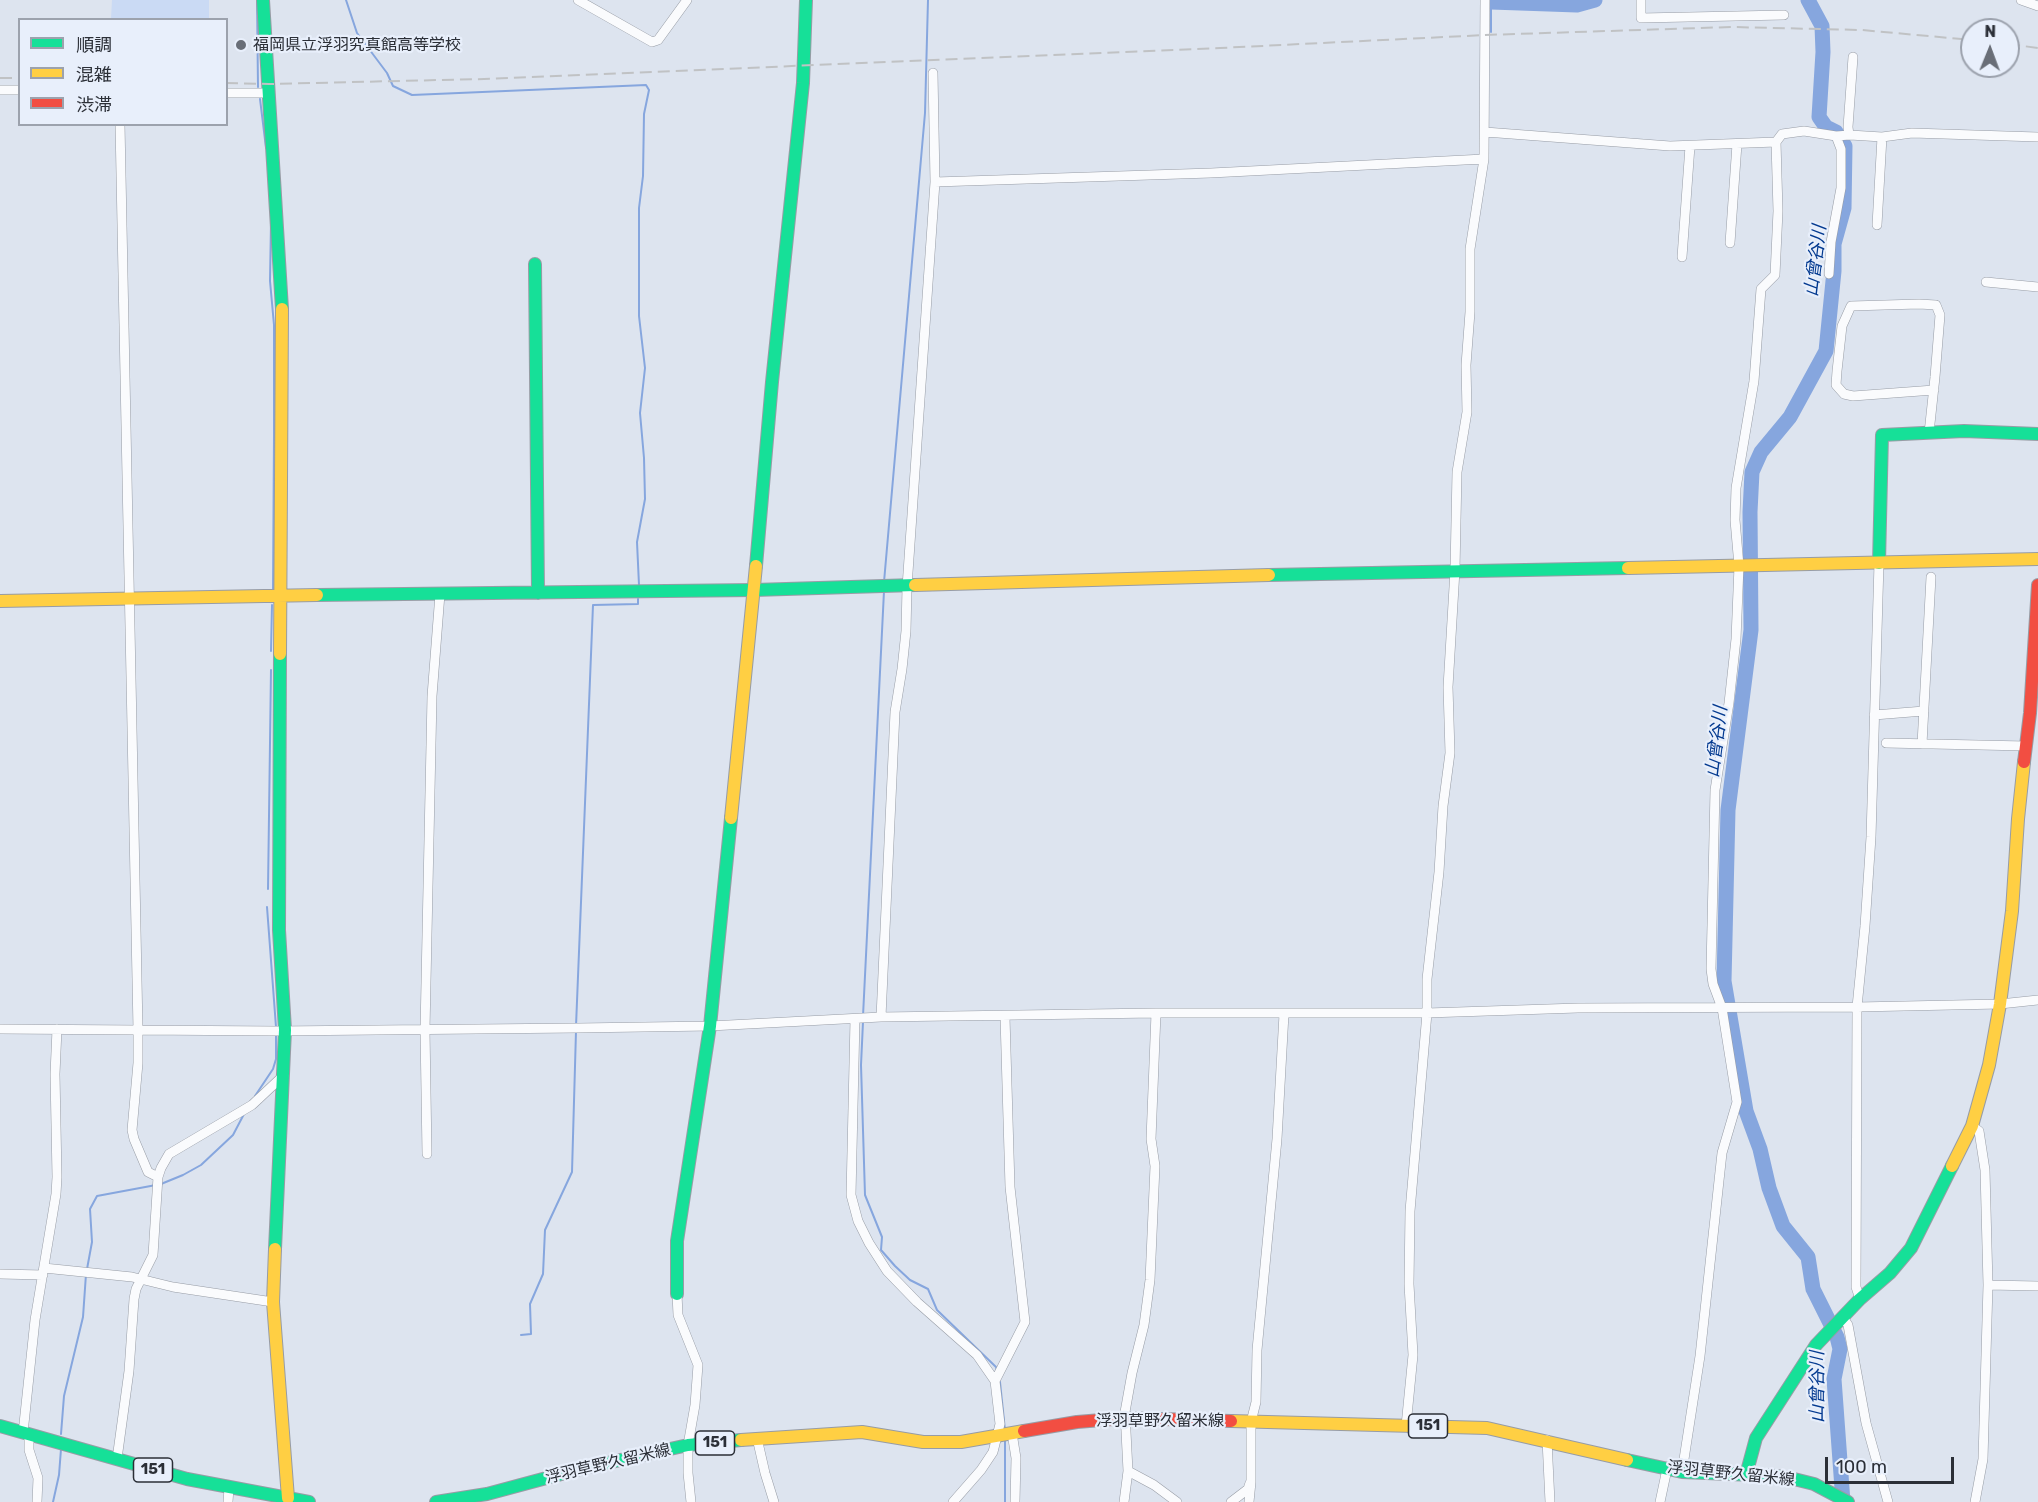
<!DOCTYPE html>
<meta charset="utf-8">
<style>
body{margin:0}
#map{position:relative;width:2038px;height:1502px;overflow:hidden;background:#dde4ef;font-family:Rubik,"Noto Sans JP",sans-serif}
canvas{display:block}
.legend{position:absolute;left:18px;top:18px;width:210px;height:108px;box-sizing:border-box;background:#e8effb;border:2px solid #9ca2ad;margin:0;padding:8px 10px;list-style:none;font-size:18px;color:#2b2f37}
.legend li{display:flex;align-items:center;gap:12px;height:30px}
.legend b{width:30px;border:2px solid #9ca2ad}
.north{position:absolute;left:1960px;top:18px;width:60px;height:60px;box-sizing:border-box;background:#e8effb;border:2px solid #9ca2ad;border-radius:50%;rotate:1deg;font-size:16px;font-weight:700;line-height:24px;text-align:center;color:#2b2f37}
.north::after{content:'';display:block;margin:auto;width:21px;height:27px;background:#696e77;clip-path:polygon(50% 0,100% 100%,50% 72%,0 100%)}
.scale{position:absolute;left:1825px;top:1457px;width:129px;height:27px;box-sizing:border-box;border:3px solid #2b2f37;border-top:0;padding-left:8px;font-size:18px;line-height:21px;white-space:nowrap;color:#2b2f37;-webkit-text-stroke:4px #e8effb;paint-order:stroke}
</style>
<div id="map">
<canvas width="2038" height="1502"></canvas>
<ul class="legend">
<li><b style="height:8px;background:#16e098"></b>順調</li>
<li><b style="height:8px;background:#ffcf43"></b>混雑</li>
<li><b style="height:8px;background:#f24e42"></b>渋滞</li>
</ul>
<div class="north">N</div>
<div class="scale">100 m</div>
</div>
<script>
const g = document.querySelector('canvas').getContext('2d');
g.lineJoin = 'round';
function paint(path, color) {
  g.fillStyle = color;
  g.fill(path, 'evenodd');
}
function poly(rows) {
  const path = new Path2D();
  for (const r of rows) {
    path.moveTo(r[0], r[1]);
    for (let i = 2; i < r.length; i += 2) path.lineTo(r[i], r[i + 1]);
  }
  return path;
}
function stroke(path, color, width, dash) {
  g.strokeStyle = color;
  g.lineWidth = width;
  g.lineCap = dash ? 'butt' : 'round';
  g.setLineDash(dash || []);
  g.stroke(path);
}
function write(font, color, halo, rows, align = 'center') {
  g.font = font + ' Rubik,"Noto Sans JP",sans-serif';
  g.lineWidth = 4.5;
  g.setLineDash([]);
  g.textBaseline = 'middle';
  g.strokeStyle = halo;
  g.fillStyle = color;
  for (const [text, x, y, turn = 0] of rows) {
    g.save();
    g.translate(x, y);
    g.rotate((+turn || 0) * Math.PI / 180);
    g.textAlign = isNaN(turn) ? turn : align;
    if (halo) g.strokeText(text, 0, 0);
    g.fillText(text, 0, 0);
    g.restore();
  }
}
paint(poly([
 [112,0,209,0,209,19,111,19]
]), '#cadaf4');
stroke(poly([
 [257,0,258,87],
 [346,0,357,33,387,73,393,86,412,95,646,85,649,90,644,114,643,176,639,208,639,316,645,368,640,413,644,458,645,499,637,542,639,585],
 [1491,32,1491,2],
 [260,99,266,148],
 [271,223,270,281,274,325,274,436,273,592],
 [884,582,925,113,928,0],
 [271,651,272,605],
 [268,889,271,670],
 [267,907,276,1027],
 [863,1016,884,591],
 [863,1022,861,1065,865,1195,882,1237,881,1250,895,1266,910,1280,928,1289,937,1310,996,1367,997,1371],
 [576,1026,593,605,638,604,638,599],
 [255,1096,273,1069,276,1059,276,1033],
 [161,1184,183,1175,201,1165,233,1135,244,1114],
 [87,1269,92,1242,90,1209,97,1196,156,1185],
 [521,1335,531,1334,530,1304,543,1274,545,1230,572,1172,576,1031],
 [1000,1382,1005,1430],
 [61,1434,64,1396,83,1317,86,1274],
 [53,1502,59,1475,61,1449],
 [1005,1502,1005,1439]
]), '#86a6de', 2);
stroke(poly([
 [1491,0,1491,2,1577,5,1595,0],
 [1808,0,1822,26,1823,52,1819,117,1826,127,1836,132,1845,146,1844,208,1834,244,1834,271,1826,351,1790,417,1761,452,1752,472,1750,512,1751,630,1728,810,1724,981,1746,1111,1760,1149,1769,1188,1783,1226,1808,1257,1813,1289,1837,1337,1840,1349,1834,1379,1843,1502]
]), '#86a6de', 15);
const street = poly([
 [578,0,652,42,658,40,687,0],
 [1641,0,1641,18,1784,15],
 [2021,0,2038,6],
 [0,90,20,90],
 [226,93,269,93],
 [120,124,138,1030,138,1063,132,1130,134,1139,148,1172,158,1177],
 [1485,132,1670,146,1776,142],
 [1849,135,1848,127,1853,57],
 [935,182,1211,173,1484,159],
 [1877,225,1882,137],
 [1730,243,1737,144],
 [1682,257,1690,146],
 [1829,274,1831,242,1841,188,1841,149,1836,136],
 [1986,282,2038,287],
 [1929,433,1935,377,1940,315,1936,305,1919,304,1851,306,1842,326,1837,371,1836,385,1844,394,1853,396,1934,390],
 [1874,715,1924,711],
 [1886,743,2026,746],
 [1922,744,1931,577],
 [881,1017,895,712,902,669,906,631,907,587,935,182,933,73],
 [855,1019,851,1195,858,1221,869,1243,887,1271,917,1302,977,1355,995,1381,1000,1424,993,1452,981,1470,953,1502],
 [0,1029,277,1031,578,1028,710,1026,881,1017,1156,1013,1427,1013,1578,1008,1857,1007,2000,1004,2038,1000],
 [1972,1126,1979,1131,1985,1170,1988,1285,1983,1459,1975,1502],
 [427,1154,425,1030,432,696,440,594],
 [44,1268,132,1277,173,1287,273,1302],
 [0,1274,43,1275],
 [1988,1285,2038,1286],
 [677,1294,678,1315,698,1365,695,1405,688,1445,688,1473,691,1502],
 [1860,1299,1856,1287,1857,1007,1865,926,1871,837,1879,563],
 [1842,1316,1848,1325,1866,1423,1888,1502],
 [995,1381,1025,1322,1010,1187,1005,1017],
 [1406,1426,1413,1355,1409,1284,1410,1211,1427,1013,1427,979,1439,872,1443,806,1450,753,1448,687,1455,570,1457,472,1467,412,1466,365,1470,312,1470,249,1484,159,1485,0],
 [23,1433,35,1320,56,1194,57,1177,55,1074,57,1029],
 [1012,1433,1016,1458,1015,1502],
 [29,1434,29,1450,38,1478,37,1502],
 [757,1438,765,1473,774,1502],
 [1547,1440,1550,1502],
 [117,1459,129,1371,134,1299,136,1289,153,1255,158,1177,161,1168,169,1154,252,1105,284,1075],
 [1128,1471,1154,1485,1177,1502],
 [1682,1472,1700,1356,1722,1153,1737,1102,1722,1008,1713,984,1711,969,1715,790,1729,703,1736,639,1739,566,1735,520,1736,488,1754,381,1761,289,1775,275,1778,211,1776,142,1782,134,1804,131,1836,136,1850,135,1882,137,1912,133,2038,137],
 [228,1502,229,1488],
 [1124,1502,1128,1471,1125,1412,1132,1373,1144,1325,1150,1280,1155,1166,1151,1139,1156,1013],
 [1231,1502,1248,1489,1250,1483],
 [1249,1502,1251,1482,1251,1422,1256,1402,1257,1350,1277,1139,1284,1014],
 [1660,1502,1667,1469]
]);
const fast = poly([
 [263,0,282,309],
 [535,264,538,593],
 [1879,563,1882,435,1964,431,2038,434],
 [756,566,772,382,803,83,806,0],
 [1269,575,1628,568],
 [317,595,754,590,915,585],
 [275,1249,285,1030,279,930,280,654],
 [677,1294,677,1241,710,1026,731,818],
 [0,1426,187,1479,309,1502],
 [1627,1460,1682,1472,1777,1476,1794,1479,1814,1484,1848,1502],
 [1746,1475,1756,1438,1816,1345,1860,1299,1890,1273,1911,1248,1952,1166],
 [436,1502,487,1494,580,1469,688,1445,741,1440]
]);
const slow = poly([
 [1628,568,2038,559],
 [915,585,1269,575],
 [0,601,317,595],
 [280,654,282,309],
 [731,818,756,566],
 [1952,1166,1972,1126,1989,1065,2000,1004,2012,911,2018,819,2024,762],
 [275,1249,273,1302,288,1498],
 [1231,1421,1487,1428,1627,1460],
 [741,1440,862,1432,923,1442,961,1442,1024,1431]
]);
const jam = poly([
 [2024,762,2030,713,2038,585],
 [1024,1431,1077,1422,1126,1418,1231,1421]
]);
stroke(street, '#979ca5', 10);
stroke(fast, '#979ca5', 14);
stroke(slow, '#979ca5', 14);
stroke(jam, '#979ca5', 14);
stroke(street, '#fafbfd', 9);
stroke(fast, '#16e098', 12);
stroke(slow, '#ffcf43', 12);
stroke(jam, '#f24e42', 12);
stroke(poly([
 [2008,44,2038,48],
 [0,78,20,78],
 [226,83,269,84,484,79,1220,48,1485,35,1732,27,1862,30,1972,40]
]), '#c0c2c4', 2, [12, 6]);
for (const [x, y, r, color] of [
 [241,45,6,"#696e77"]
]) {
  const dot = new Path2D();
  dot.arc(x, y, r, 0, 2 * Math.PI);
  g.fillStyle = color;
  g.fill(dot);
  stroke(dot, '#e8effb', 2);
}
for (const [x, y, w] of [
 [1428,1426,39],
 [715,1443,39],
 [153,1470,39]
]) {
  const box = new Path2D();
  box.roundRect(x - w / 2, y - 12, w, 24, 4.5);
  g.fillStyle = '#e8effb';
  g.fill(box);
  stroke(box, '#2b2f37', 1.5);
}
write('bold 15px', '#2b2f37', null, [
 ["151",1428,1426],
 ["151",715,1443],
 ["151",153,1470]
]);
write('16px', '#2b2f37', '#e8effb', [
 ["福岡県立浮羽究真館高等学校",253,45]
], 'left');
write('16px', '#2b2f37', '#e8effb', [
 ["浮羽草野久留米線",1160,1421],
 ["浮羽草野久留米線",608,1464,-13],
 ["浮羽草野久留米線",1731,1474,6]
]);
write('italic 18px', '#043a90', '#e8effb', [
 ["山曾谷川",1816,261,-83],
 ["山曾谷川",1717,742,-83],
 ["山曾谷川",1818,1387,-90]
]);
</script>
